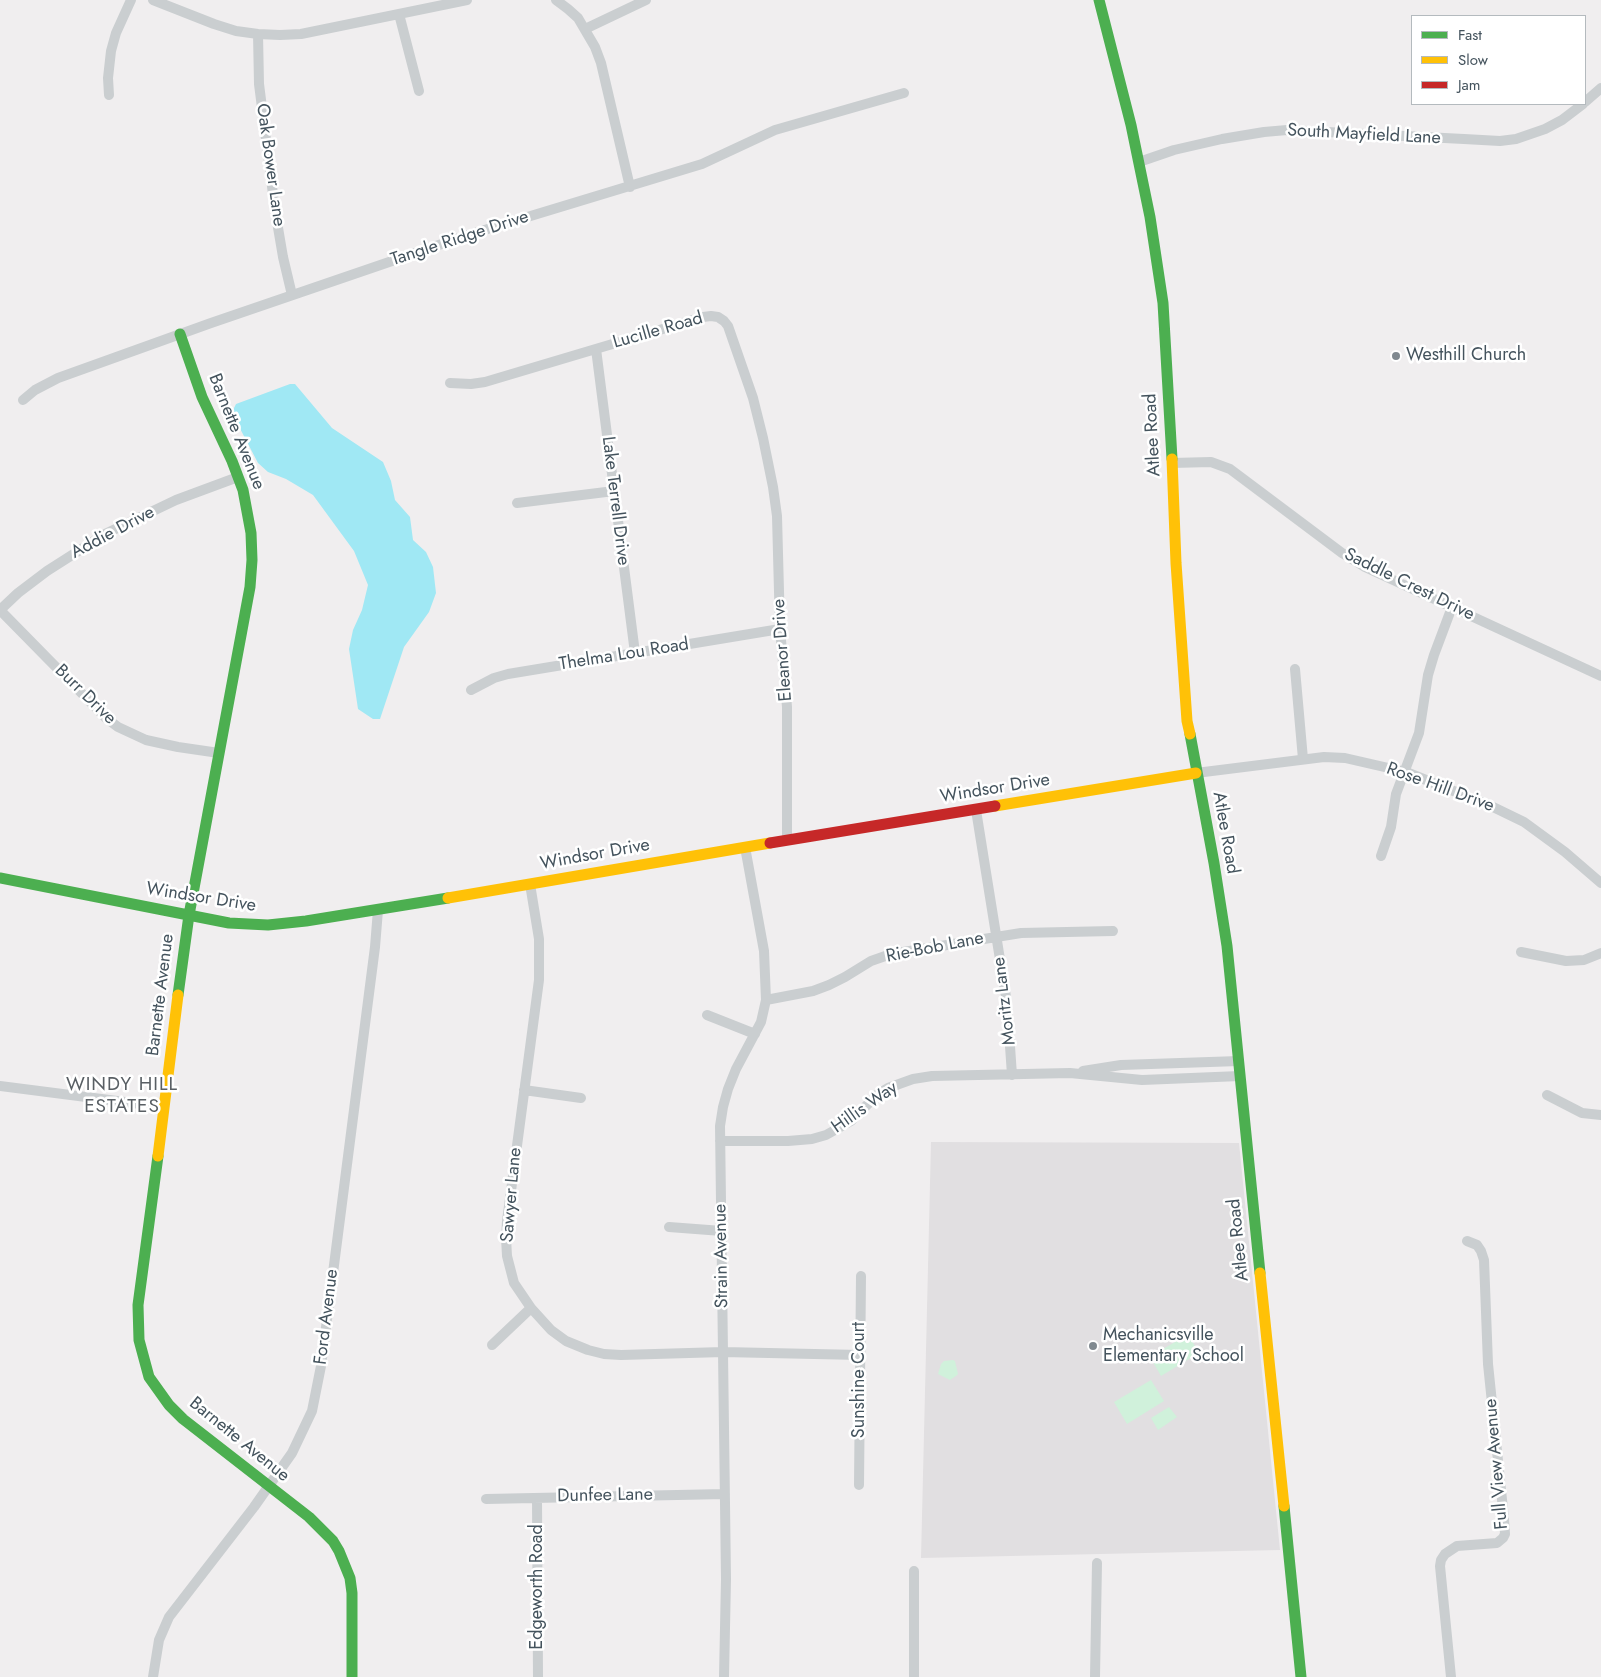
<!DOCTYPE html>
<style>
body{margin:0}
#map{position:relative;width:1601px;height:1677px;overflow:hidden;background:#f0eeef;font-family:Jost,sans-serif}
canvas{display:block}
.legend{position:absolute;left:1411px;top:15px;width:175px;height:90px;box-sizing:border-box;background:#fff;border:1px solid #b4babe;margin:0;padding:6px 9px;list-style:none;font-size:15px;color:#44535d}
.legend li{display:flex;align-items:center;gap:10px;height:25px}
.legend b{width:25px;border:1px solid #b4babe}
</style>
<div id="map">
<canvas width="1601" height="1677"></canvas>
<ul class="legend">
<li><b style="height:6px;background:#4caf50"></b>Fast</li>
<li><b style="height:6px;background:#ffc107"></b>Slow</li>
<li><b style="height:6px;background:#c62828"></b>Jam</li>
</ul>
</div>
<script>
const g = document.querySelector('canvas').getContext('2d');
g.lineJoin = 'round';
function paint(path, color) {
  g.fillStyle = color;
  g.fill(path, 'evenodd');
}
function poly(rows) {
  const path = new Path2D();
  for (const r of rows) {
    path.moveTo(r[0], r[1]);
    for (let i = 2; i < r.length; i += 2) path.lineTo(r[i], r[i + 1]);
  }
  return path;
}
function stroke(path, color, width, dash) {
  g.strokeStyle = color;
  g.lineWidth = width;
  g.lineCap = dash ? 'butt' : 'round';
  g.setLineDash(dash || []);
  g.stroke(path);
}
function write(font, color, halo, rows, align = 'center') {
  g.font = font + ' Jost,sans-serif';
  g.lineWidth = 5;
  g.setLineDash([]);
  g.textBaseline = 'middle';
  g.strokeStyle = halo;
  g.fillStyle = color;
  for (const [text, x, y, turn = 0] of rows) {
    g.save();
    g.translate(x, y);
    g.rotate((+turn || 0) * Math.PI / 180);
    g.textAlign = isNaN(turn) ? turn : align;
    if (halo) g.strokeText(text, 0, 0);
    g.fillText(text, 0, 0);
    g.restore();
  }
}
paint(poly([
 [931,1142,1239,1143,1280,1550,921,1558]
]), '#e1dfe1');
paint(poly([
 [1188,1334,1199,1353,1161,1376,1150,1357],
 [953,1360,955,1361,958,1374,956,1376,950,1380,938,1374,941,1364,944,1361],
 [1151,1380,1164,1401,1127,1424,1114,1402],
 [1169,1407,1177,1417,1158,1430,1151,1418]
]), '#d0f1db');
paint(poly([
 [290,384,295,384,332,428,383,462,391,481,395,500,410,517,413,540,426,552,433,567,436,593,429,612,404,647,380,719,373,719,358,709,349,649,353,630,362,610,368,585,354,551,313,495,286,479,268,472,258,463,234,417,233,410,236,404]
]), '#a0e8f4');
stroke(poly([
 [153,0,214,24,236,31,258,34,280,35,301,34,467,0],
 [556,0,568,9,578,18,595,47,601,63,630,187],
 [399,14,419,91],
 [585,29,646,0],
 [258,34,259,84,275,210,283,257,292,295],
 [109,95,108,78,111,51,116,33,131,0],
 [1585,102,1601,88],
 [1139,162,1174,150,1222,139,1264,132,1287,130,1464,139,1500,141,1516,139,1545,129,1562,120,1583,104],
 [596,349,635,653],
 [450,383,471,384,485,382,703,317,711,316,718,317,724,321,728,326,753,398,763,438,773,487,777,516,780,629,787,707,787,840],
 [23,400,35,390,58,378,211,323,468,235,702,164,775,130,904,93],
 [1172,463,1211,462,1230,469,1342,553,1365,567,1601,676],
 [517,503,614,491],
 [0,610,18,593,47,571,105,534,176,500,238,477],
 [0,610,106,718,118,727,146,740,178,747,219,753],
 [1295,669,1303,759],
 [471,690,494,678,508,674,780,629],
 [1196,773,1324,757,1345,758,1406,772,1491,806,1524,822,1565,852,1601,883],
 [976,810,1007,1003,1012,1075],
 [1381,856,1391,827,1396,794,1419,733,1428,675,1434,655,1452,607],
 [530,884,539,939,539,980,507,1221,506,1238,507,1256,514,1283,531,1308,551,1330,566,1341,588,1350,604,1354,621,1355,723,1352,860,1355],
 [1521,952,1566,961,1584,960,1601,953],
 [766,1000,813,991,829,985,845,977,871,961,891,954,1021,933,1113,931],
 [707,1015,755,1034],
 [1083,1071,1121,1065,1239,1061],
 [0,1086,164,1107],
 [524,1090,581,1098],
 [1547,1095,1582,1113,1601,1115],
 [720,1141,788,1141,812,1139,826,1135,851,1121,878,1094,888,1088,913,1079,932,1076,1070,1073,1142,1080,1240,1076],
 [669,1227,722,1231],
 [492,1345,531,1308],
 [859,1485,861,1276],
 [537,1498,538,1677],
 [486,1499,725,1494],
 [153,1677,159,1640,169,1617,254,1507,292,1453,312,1411,321,1366,375,947,378,910],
 [724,1677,726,1579,720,1126,723,1107,728,1089,736,1069,761,1022,766,1000,764,951,745,847],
 [914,1677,914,1571],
 [1095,1677,1097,1563],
 [1451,1677,1440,1566,1441,1560,1445,1554,1457,1546,1497,1543,1503,1538,1505,1534,1504,1519,1488,1364,1484,1260,1481,1251,1477,1245,1467,1241]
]), '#caced0', 10);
stroke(poly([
 [1099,0,1131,125,1150,217,1163,303,1172,459],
 [1190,734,1214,863,1227,946,1260,1273],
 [0,878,229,923,268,925,306,921,448,898],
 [178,995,189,915,250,587,252,560,251,533,243,490,232,461,202,397,180,334],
 [158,1156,138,1305,139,1340,149,1377,169,1405,183,1419,309,1517,333,1541,339,1551,350,1578,352,1593,352,1677],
 [1284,1506,1301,1677]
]), '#4caf50', 11);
stroke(poly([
 [1172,459,1176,563,1187,721,1190,734],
 [995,806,1196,773],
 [448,898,770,843],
 [158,1156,178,995],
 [1260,1273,1284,1506]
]), '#ffc107', 11);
stroke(poly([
 [770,843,995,806]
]), '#c62828', 11);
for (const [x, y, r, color] of [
 [1396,356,5,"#808990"],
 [1093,1346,5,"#808990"]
]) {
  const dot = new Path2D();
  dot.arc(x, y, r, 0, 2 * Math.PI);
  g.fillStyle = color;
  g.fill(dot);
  stroke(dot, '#fff', 2);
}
write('18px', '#44535d', '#fff', [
 ["South Mayfield Lane",1364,135,3],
 ["Oak Bower Lane",270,165,82],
 ["Tangle Ridge Drive",460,239,-18],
 ["Lucille Road",658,331,-16],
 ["Barnette Avenue",236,432,68],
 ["Atlee Road",1153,435,-93],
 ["Lake Terrell Drive",615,501,83],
 ["Addie Drive",113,533,-28],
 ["Saddle Crest Drive",1409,585,26],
 ["Eleanor Drive",783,650,-94],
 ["Thelma Lou Road",624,655,-9],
 ["Burr Drive",85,695,44],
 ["Rose Hill Drive",1440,788,20],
 ["Windsor Drive",995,789,-9],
 ["Atlee Road",1225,833,80],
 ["Windsor Drive",595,855,-10],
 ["Windsor Drive",201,898,9],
 ["Rie-Bob Lane",935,948,-11],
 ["Barnette Avenue",161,995,-83],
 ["Moritz Lane",1005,1001,-97],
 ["Hillis Way",865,1108,-35],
 ["Sawyer Lane",512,1195,-85],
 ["Atlee Road",1239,1240,-96],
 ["Strain Avenue",722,1256,-91],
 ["Ford Avenue",327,1317,-83],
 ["Sunshine Court",860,1380,-90],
 ["Barnette Avenue",239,1440,39],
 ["Full View Avenue",1497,1464,-95],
 ["Dunfee Lane",605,1496,-1],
 ["Edgeworth Road",538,1587,-90]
]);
write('18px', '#44535d', '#fff', [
 ["Westhill Church",1406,356],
 ["Mechanicsville",1103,1336],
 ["Elementary School",1103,1357]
], 'left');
g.letterSpacing = '1px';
write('19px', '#595f64', '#fff', [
 ["WINDY HILL",122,1085],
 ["ESTATES",122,1107]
]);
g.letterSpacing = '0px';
</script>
